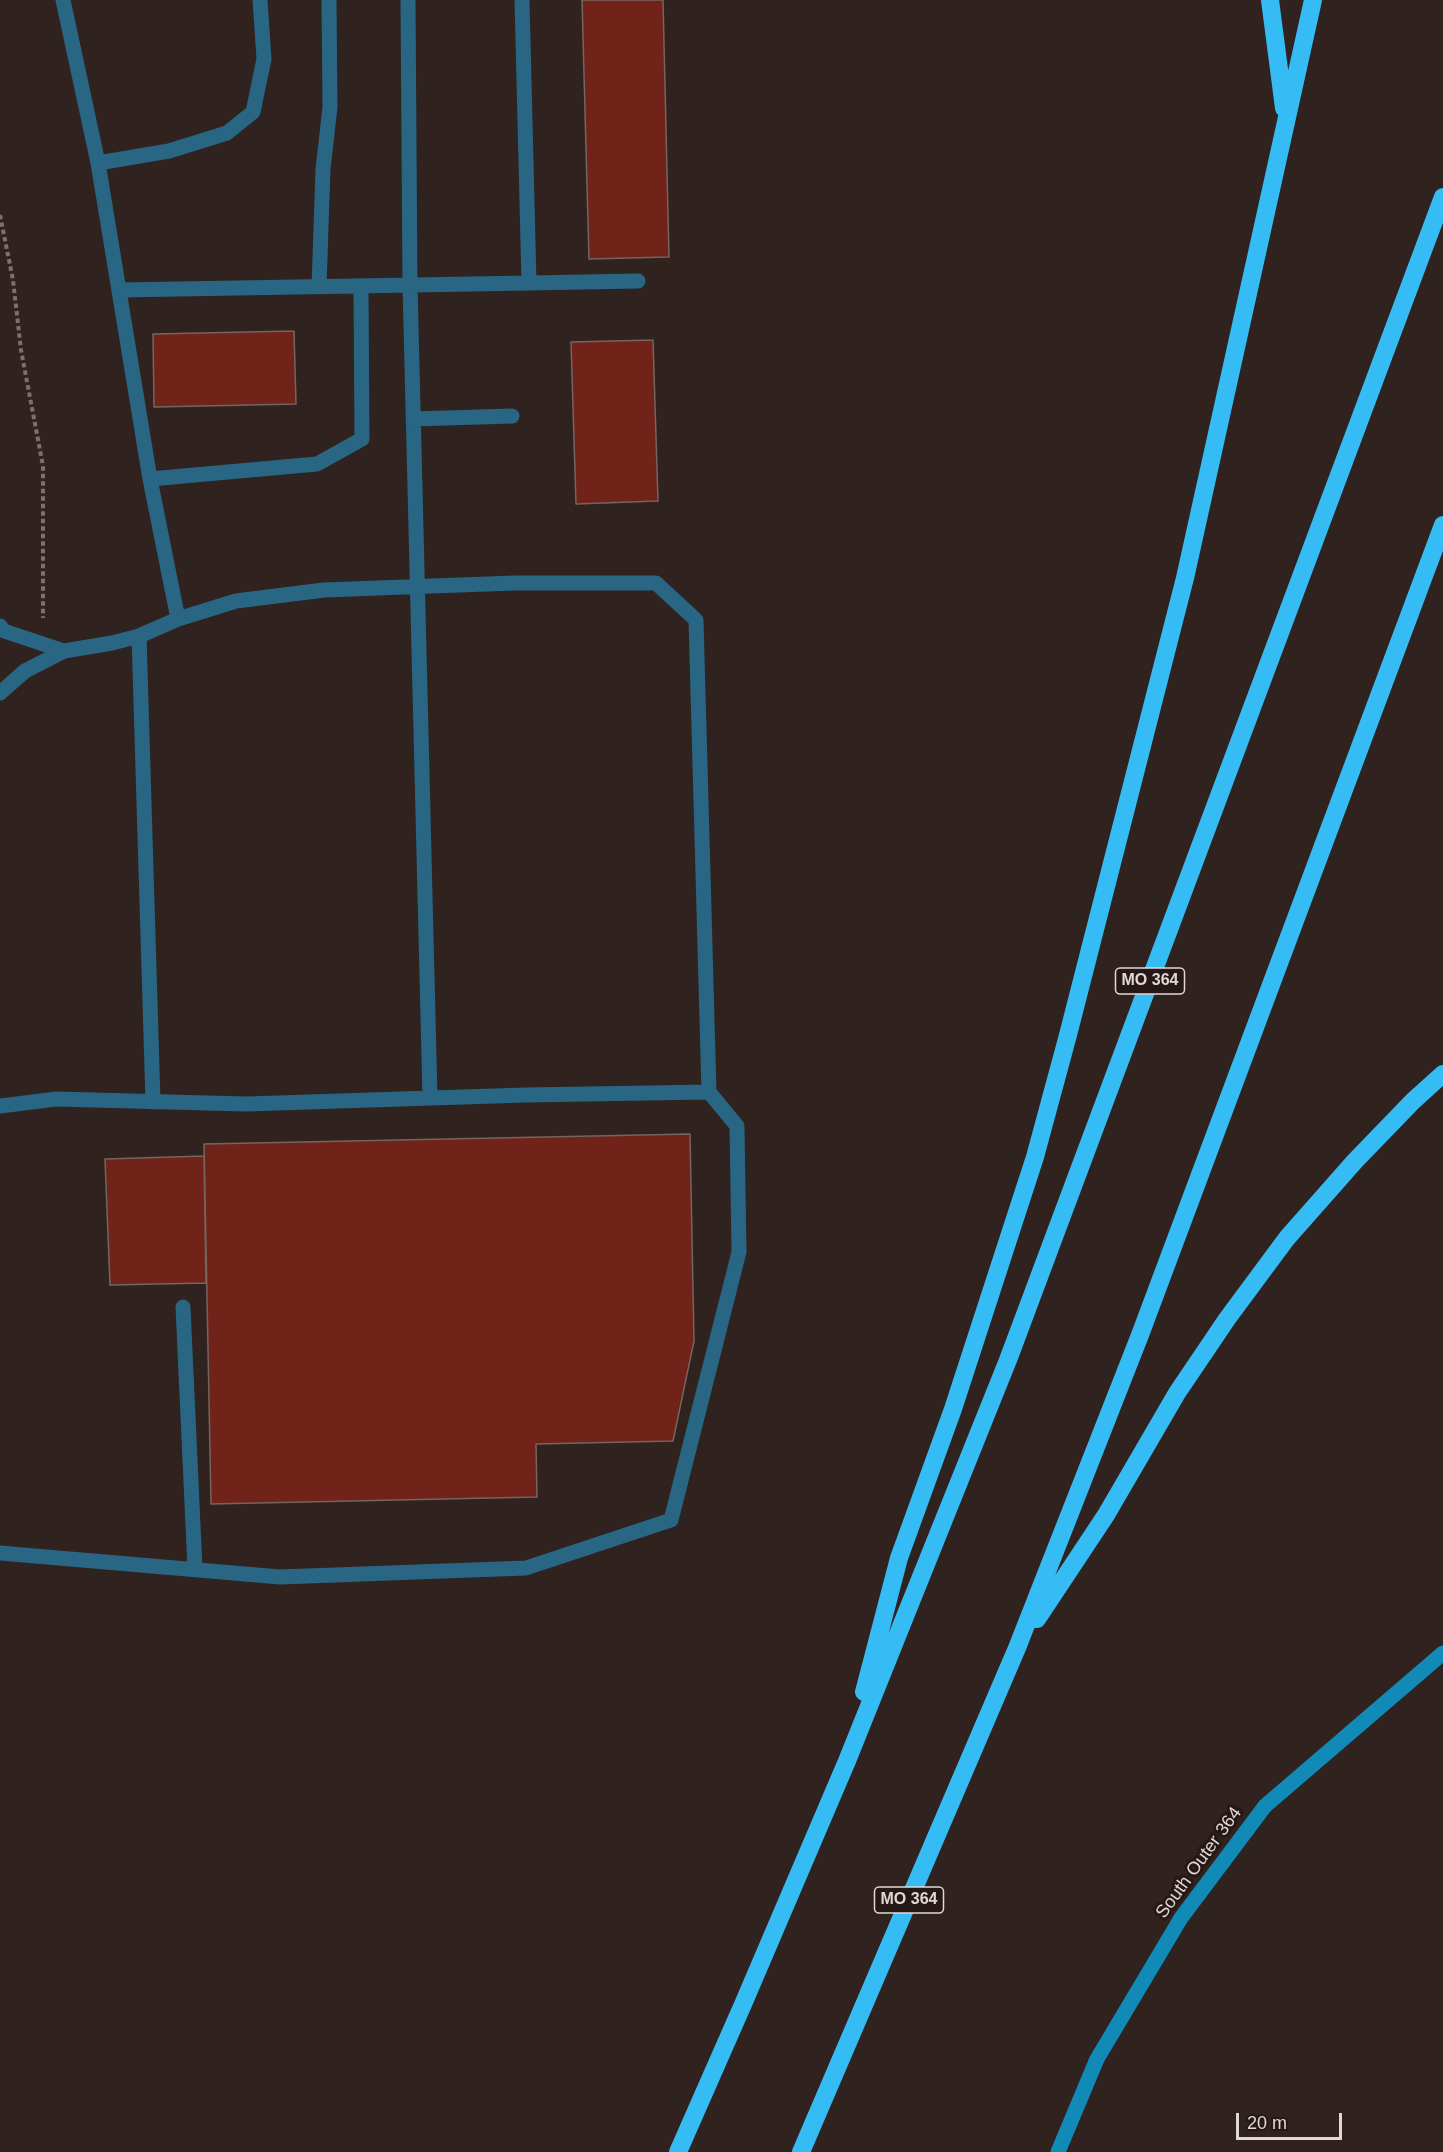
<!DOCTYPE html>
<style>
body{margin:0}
#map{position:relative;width:1443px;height:2152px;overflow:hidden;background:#2f221f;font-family:Arial,sans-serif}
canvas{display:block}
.scale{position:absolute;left:1236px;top:2113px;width:106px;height:27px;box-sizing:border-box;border:3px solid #e1d7d5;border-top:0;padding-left:8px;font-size:18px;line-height:21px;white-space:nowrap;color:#e1d7d5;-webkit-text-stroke:4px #251816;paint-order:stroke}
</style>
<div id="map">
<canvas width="1443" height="2152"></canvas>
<div class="scale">20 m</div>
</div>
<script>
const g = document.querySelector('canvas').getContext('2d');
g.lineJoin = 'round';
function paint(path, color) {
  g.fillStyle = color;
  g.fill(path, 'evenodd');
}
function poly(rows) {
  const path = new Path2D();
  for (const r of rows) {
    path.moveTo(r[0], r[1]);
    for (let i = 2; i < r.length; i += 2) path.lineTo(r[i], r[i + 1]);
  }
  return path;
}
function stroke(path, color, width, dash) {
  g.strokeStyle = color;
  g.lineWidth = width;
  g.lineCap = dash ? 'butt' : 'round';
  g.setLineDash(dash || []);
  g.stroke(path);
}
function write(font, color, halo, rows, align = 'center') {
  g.font = font + ' Arial,sans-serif';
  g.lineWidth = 6;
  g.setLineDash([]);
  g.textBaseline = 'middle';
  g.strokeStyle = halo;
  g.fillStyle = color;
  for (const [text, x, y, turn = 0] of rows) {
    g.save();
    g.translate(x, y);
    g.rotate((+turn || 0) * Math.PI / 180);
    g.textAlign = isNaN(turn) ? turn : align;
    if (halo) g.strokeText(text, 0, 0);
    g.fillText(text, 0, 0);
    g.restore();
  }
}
const building = poly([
 [582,0,663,0,669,257,589,259,582,0],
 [294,331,296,404,154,407,153,334,294,331],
 [653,340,658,501,576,504,571,342,653,340],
 [690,1134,694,1341,673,1441,536,1444,537,1497,211,1504,204,1144,690,1134],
 [204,1156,206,1283,110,1285,105,1159,204,1156]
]);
paint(building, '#712319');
stroke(building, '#756562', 1.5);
stroke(poly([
 [0,215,13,280,21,350,43,466,43,618]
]), '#7c716e', 4, [4.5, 3]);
stroke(poly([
 [63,0,98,163,150,479,178,619],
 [408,0,410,285,430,1098],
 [98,163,169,151,227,133,253,112,264,59,260,0],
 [529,283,638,281],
 [319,287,323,169,330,107,329,0],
 [120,290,529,283,522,0],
 [413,419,512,416],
 [150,479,317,464,362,439,361,287],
 [0,626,4,631,64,651],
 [139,636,153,1102],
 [0,693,25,671,64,651,112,643,139,636,178,619,236,601,324,590,514,583,656,583,696,620,709,1092,737,1126,739,1252,671,1520,526,1568,280,1577,0,1553],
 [0,1106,56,1099,246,1104,525,1095,709,1092],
 [183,1307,195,1569]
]), '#296683', 15);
stroke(poly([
 [1058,2152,1097,2059,1181,1918,1265,1806,1443,1653]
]), '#128ab8', 15);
stroke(poly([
 [1270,0,1284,108],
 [1037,1619,1106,1515,1177,1393,1227,1319,1287,1238,1355,1161,1413,1101,1443,1074],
 [864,1692,899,1558,953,1409,1035,1157,1068,1035,1185,578,1313,0],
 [678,2152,744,2002,847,1761,1008,1360,1443,197],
 [801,2152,1017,1648,1140,1335,1443,525]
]), '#36bcf5', 18);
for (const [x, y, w] of [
 [1150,981,69],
 [909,1900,69]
]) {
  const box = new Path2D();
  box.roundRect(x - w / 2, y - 13, w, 26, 4.5);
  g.fillStyle = '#251816';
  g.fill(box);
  stroke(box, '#e1d7d5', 1.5);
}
write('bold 16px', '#e1d7d5', null, [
 ["MO 364",1150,981],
 ["MO 364",909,1900]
]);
write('18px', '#e1d7d5', '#251816', [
 ["South Outer 364",1199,1863,-54]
]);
</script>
